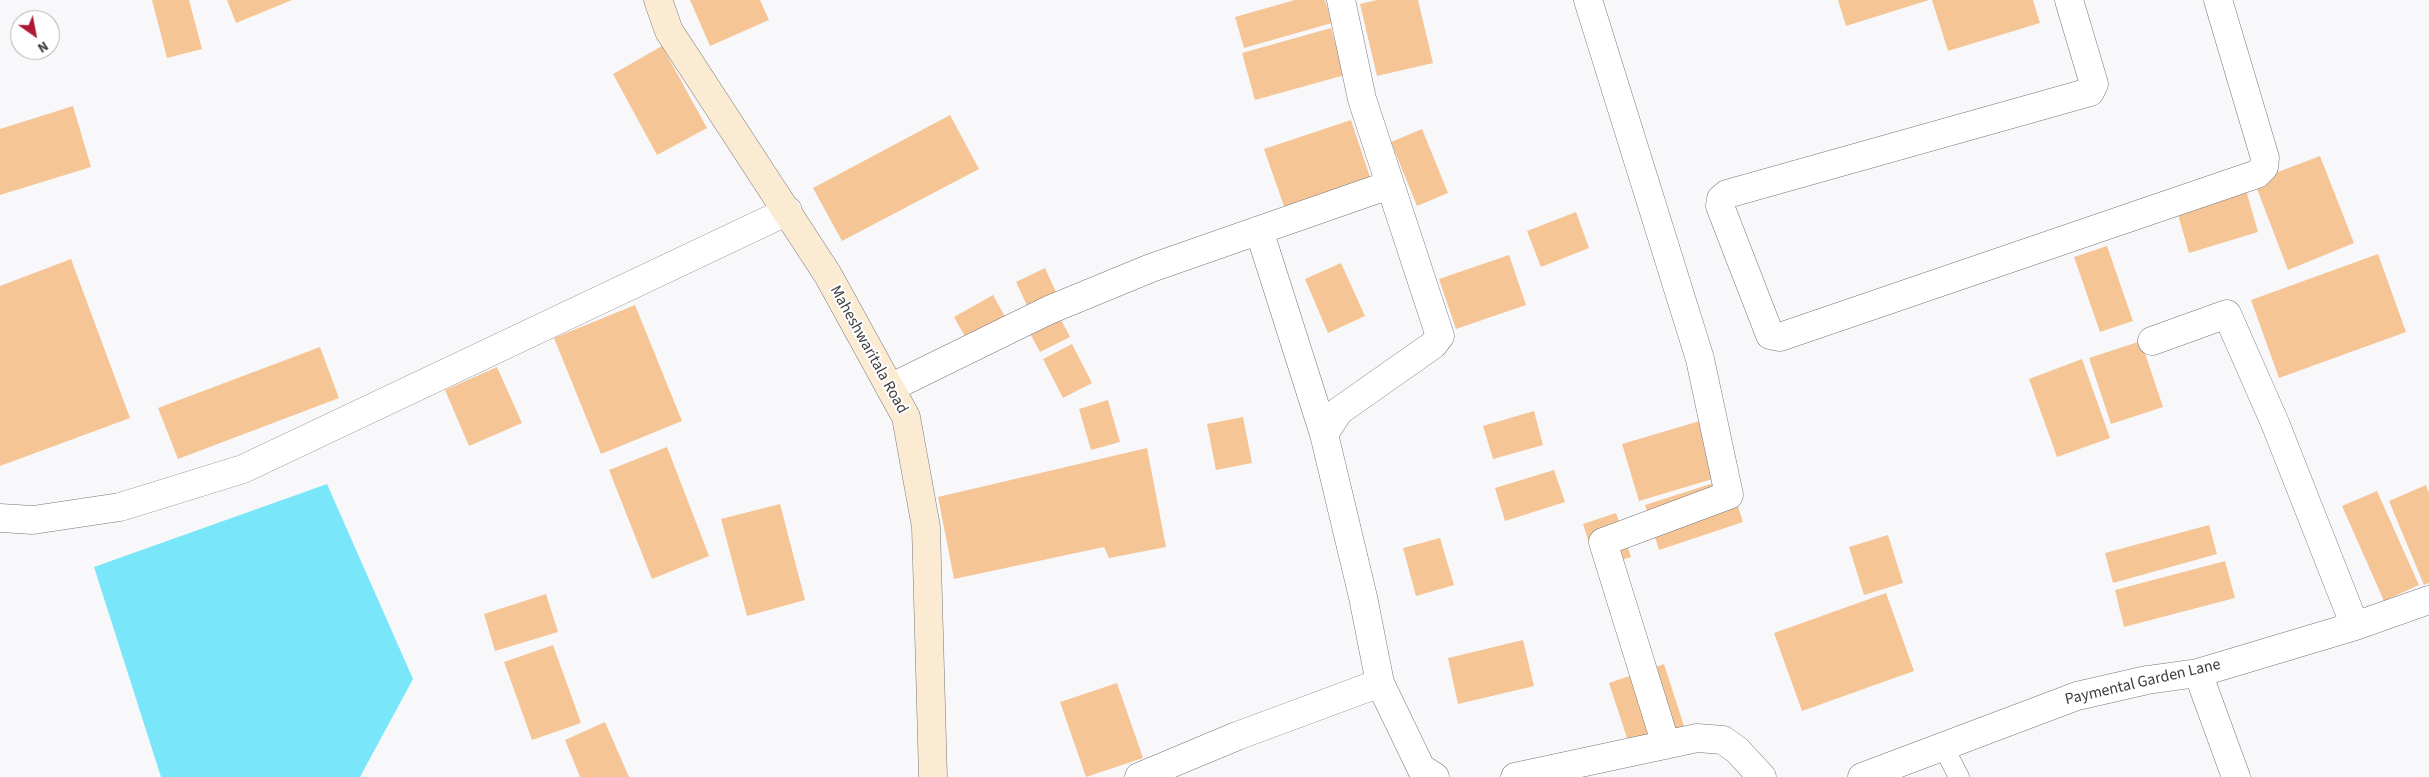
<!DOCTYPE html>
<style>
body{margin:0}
#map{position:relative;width:2429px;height:777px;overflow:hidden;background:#f8f8fb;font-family:"Source Sans 3",sans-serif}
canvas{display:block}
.north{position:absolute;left:10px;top:10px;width:50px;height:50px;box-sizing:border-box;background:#fff;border:1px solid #b1b1b1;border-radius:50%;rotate:147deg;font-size:14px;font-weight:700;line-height:20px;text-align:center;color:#3b3b3d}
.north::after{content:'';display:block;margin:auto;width:18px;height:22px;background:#ad1834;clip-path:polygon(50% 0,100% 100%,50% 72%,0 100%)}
</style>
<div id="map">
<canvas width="2429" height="777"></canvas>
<div class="north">N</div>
</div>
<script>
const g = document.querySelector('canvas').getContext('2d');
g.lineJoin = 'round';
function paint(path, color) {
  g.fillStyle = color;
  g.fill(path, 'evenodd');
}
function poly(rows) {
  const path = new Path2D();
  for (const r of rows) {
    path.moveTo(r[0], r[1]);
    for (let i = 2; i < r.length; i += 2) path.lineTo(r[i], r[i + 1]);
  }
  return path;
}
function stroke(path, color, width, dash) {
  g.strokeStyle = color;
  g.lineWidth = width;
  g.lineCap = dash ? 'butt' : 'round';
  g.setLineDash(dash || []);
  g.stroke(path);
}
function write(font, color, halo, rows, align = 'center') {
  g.font = font + ' "Source Sans 3",sans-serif';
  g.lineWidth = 4;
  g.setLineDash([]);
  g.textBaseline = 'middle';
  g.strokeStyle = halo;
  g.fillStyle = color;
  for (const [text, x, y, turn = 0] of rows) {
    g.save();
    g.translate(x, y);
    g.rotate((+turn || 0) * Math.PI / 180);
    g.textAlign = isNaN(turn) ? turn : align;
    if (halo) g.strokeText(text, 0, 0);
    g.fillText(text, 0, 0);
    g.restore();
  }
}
paint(poly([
 [327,484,413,679,360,777,161,777,94,567]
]), '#79e6fa');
paint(poly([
 [152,0,189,0,202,49,167,58],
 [227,0,292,0,236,23],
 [690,0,760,0,769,20,710,46],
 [1295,0,1325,0,1332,23,1244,48,1235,17],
 [1377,0,1418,0,1433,63,1377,76,1360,4],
 [1838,0,1929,0,1846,26],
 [1932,0,2033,0,2040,23,1948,51],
 [1331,28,1345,75,1255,100,1242,53],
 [662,46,707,128,657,155,613,74],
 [73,106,91,167,0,195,0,129],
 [950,115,979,169,842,241,813,188],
 [1351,120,1371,180,1285,209,1264,149],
 [1422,129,1448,193,1417,206,1391,142],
 [2320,156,2354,243,2288,270,2254,181],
 [2244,183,2258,232,2189,253,2175,204],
 [1576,212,1589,248,1541,267,1527,231],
 [2107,246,2133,321,2100,332,2074,257],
 [2378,254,2406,332,2279,378,2251,300],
 [1509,255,1526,305,1456,329,1439,279],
 [71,259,130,418,0,466,0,286],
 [1341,263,1365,316,1328,333,1305,279],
 [1045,268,1060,301,1031,314,1016,282],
 [993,295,1007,320,968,342,954,317],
 [635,305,682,421,601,454,554,338],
 [1056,310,1070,337,1040,352,1026,326],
 [2141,341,2163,407,2111,424,2089,358],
 [1072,344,1092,383,1063,398,1043,359],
 [320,347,339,398,178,459,158,408],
 [2082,359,2110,438,2057,457,2029,379],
 [497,367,522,423,469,446,445,390],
 [1108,400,1120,442,1091,450,1079,409],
 [1534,411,1543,445,1493,459,1483,426],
 [1243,417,1252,463,1216,470,1207,424],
 [1700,421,1716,478,1639,501,1622,444],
 [667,447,709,556,652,579,609,470],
 [1147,448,1166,547,1109,558,1104,547,954,579,938,497],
 [1554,470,1565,502,1505,521,1495,488],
 [1729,478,1743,522,1659,550,1645,505],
 [2426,485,2429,493,2429,583,2424,585,2389,501],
 [2377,491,2419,585,2384,601,2342,506],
 [780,504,805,600,747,616,721,519],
 [1616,513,1631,557,1597,568,1583,524],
 [2209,525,2217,554,2113,583,2105,553],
 [1888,535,1903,583,1864,595,1849,547],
 [1440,538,1454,585,1416,596,1403,548],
 [2225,561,2235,598,2124,627,2115,590],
 [1886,593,1914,671,1802,711,1774,633],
 [546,594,558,632,495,651,484,614],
 [1523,640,1534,686,1458,704,1448,658],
 [553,645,581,723,532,740,504,662],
 [1664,664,1684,726,1629,744,1609,683],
 [1117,683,1143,758,1086,777,1060,702],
 [605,722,629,777,580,777,565,740]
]), '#f6c596');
const lane = poly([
 [1943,746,1959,777]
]);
const street = poly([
 [1341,0,1362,99,1440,336,1433,345,1339,411,1324,434,1363,597,1380,683,1421,768,1435,777],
 [1588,0,1700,359,1729,495,1603,542,1666,745],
 [2069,0,2094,84,2090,92,1727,194,1721,199,1720,206,1770,335,1780,337,2257,174,2264,167,2265,158,2218,0],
 [1259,230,1324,434],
 [2152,341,2227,314,2275,423,2355,626],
 [890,388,1049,310,1151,268,1389,185],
 [0,518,33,520,120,507,243,469,788,211],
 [2198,673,2236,777],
 [1139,777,1237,736,1380,683],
 [1515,777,1697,738,1723,740,1737,750,1762,777],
 [1862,777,2077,696,2147,680,2198,673,2355,626,2429,600]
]);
const secondary = poly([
 [658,0,669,31,828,275,906,417,926,527,933,777]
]);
stroke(lane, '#77777a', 21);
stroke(street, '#77777a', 29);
stroke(secondary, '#77777a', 29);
stroke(lane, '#fff', 20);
stroke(street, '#fff', 28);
stroke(secondary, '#fcebd3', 28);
write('16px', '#3b3b3d', '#fff', [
 ["Maheshwaritala Road",868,350,61],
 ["Paymental Garden Lane",2143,683,-13]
]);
</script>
